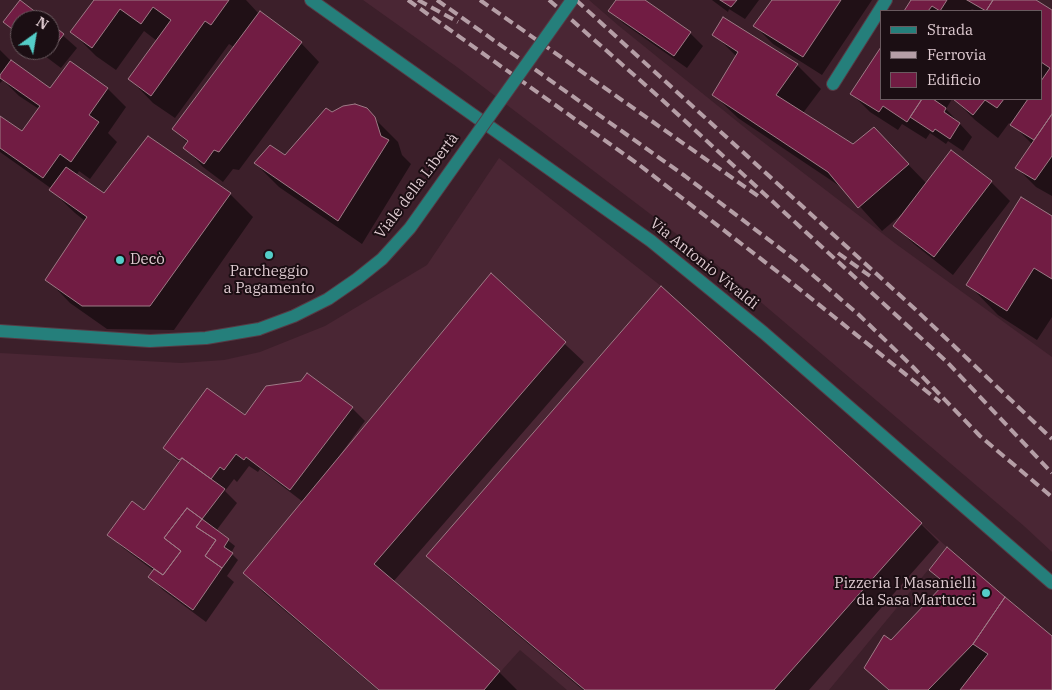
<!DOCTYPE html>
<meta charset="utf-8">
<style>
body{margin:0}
#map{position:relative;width:1052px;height:690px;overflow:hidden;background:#3c1f2a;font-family:"IBM Plex Serif",serif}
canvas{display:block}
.legend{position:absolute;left:880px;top:10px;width:162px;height:90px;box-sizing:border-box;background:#1b0e13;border:1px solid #695a5f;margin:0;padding:6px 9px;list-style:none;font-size:15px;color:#dfcbd1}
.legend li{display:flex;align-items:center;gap:10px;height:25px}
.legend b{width:25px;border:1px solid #695a5f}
.north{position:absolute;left:10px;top:10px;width:50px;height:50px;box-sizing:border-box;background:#1b0e13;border:1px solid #695a5f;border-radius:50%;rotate:32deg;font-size:14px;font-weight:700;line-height:20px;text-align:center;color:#dfcbd1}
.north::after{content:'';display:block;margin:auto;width:18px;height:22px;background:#54cdc8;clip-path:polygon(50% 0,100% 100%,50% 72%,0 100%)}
</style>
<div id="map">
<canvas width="1052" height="690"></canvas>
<ul class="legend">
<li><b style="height:6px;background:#257f7b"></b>Strada</li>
<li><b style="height:6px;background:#b59ea6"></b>Ferrovia</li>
<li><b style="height:14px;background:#711c43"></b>Edificio</li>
</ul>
<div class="north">N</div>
</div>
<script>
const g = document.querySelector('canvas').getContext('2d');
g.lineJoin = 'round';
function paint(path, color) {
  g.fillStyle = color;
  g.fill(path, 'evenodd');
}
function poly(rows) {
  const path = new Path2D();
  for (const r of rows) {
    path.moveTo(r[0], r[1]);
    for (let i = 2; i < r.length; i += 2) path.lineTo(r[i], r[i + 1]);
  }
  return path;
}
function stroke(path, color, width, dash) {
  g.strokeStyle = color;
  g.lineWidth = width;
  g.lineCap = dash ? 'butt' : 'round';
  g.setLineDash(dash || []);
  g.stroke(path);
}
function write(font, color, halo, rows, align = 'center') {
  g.font = font + ' "IBM Plex Serif",serif';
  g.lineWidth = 4;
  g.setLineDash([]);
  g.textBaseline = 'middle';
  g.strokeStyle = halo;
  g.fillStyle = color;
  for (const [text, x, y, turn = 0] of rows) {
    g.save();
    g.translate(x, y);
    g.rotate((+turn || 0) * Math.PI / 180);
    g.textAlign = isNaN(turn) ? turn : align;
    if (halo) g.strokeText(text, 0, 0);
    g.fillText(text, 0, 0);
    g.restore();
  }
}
paint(poly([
 [363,0,589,0,619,26,754,135,896,244,1052,357,1052,552,1024,526,716,264,457,67],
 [499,158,661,286,947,547,829,690,567,690,520,650,484,690,0,690,0,353,181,363,224,360,260,352,325,326,427,265]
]), '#4a2634');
paint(poly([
 [95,0,246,0,259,14,301,43,319,62,239,170,233,169,223,182,203,167,185,148,188,143,173,129,234,47,229,44,175,118,153,103,130,79,157,41,144,31,116,70,96,56,72,32],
 [617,0,643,0,690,33,703,46,687,68,623,23,610,10],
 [712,0,759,0,745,19,729,9,728,12],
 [773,0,872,0,822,75,773,44,755,26],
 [913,0,1034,0,1052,12,1052,196,1036,187,1017,168,1033,145,1014,126,1009,123,998,138,975,120,954,99,1041,99,1041,11,976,11,972,9,970,11,906,11],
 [723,19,797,65,821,89,803,113,854,145,897,153,927,184,952,152,991,182,1010,201,953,275,914,244,895,226,903,213,882,231,844,189,738,118,714,95,737,57,714,34],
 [50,24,77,48,61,68,37,50,50,50],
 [0,50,14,64,51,90,70,62,108,89,126,107,108,133,117,142,90,179,79,171,76,176,104,195,230,194,253,217,174,330,107,329,70,303,47,279,85,221,75,213,51,190,52,189,0,152,0,117,23,133,39,109,19,96,3,80,0,83],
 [852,94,881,99,952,99,946,109,972,137,963,151,948,141,946,144,930,133,926,139,902,124,898,130,870,112],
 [366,110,398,142,402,155,411,164,362,244,279,187,255,163,285,157,332,114],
 [1052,218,1052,317,1037,340,998,315,968,284],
 [491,275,584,362,393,582,499,672,517,690,378,690,263,592,244,573,303,502,260,469,258,472,249,466,237,482,234,479,225,491,237,503,216,531,235,546,231,553,238,560,227,576,234,582,206,622,163,590,150,577,154,571,122,547,109,534,144,512,180,463,164,448,245,417,352,408,365,421,340,455,341,456],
 [921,524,939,542,809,690,583,690,447,575,428,556],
 [930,570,1052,637,1052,690,888,690,866,668,945,585]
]), '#0007');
const building = poly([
 [20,0,46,20,20,20,20,35,3,22,20,0],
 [94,0,229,0,211,25,205,21,151,96,128,79,171,20,153,7,141,24,120,9,92,48,70,32,94,0],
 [616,0,645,0,691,32,674,56,608,11,616,0],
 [720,0,737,0,731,7,720,0],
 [772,0,841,0,803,57,753,26,772,0],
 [911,0,947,0,940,11,932,6,928,11,904,11,911,0],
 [967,0,993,0,986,11,967,0],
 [993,0,1036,0,1052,10,1052,114,1034,140,1010,125,1028,99,1041,99,1041,81,1050,68,1041,62,1041,11,986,11,993,0],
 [260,11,302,42,219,152,214,150,204,164,183,148,188,141,172,129,260,11],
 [723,17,798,64,776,95,853,144,874,127,909,164,858,208,828,172,712,95,738,52,712,35,723,17],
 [50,23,64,34,47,56,40,50,50,50,50,23],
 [881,47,881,99,922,99,907,122,883,106,879,112,850,94,881,47],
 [11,60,50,88,70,61,108,88,89,115,99,122,71,162,60,154,43,178,0,148,0,116,22,131,40,106,0,78,0,75,11,60],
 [922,99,933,99,946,108,944,112,960,123,950,139,935,129,933,132,910,117,922,99],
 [953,99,1004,99,997,108,985,100,973,115,953,99],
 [355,104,367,108,375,117,381,136,389,140,338,221,254,163,270,145,285,155,326,108,332,112,343,106,355,104],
 [1052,114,1052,156,1035,180,1015,168,1052,114],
 [148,136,231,193,150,306,82,306,45,280,87,217,49,190,66,167,104,193,148,136],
 [951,150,992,181,934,257,893,226,951,150],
 [1021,197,1052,216,1052,279,1034,268,1007,311,966,285,1021,197],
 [491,273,566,342,374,564,500,671,484,690,379,690,243,573,491,273],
 [661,286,922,523,774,690,585,690,426,556,661,286],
 [307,373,353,407,290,490,246,457,244,460,236,454,224,470,220,467,211,479,182,458,179,460,163,448,207,388,245,415,266,386,301,381,307,373],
 [182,458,225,489,202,519,187,508,164,538,181,551,163,575,107,535,132,501,144,510,182,458],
 [187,508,202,519,196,527,216,540,205,556,222,568,193,610,148,577,154,569,163,575,181,551,164,538,187,508],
 [202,519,229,539,224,547,233,553,222,568,205,556,216,540,196,527,202,519],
 [947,547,1005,597,973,644,928,690,889,690,864,668,884,635,891,640,945,583,929,570,947,547],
 [1005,597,1052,636,1052,690,960,690,988,654,973,644,1005,597]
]);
paint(building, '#711c43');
stroke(building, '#9e7a86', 1);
const minor = poly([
 [311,0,651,241,764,333,1052,583],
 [833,84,886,0],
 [0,331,150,341,206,338,259,329]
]);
stroke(minor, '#563b45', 14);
stroke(minor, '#257f7b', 12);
stroke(poly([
 [408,0,638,164,787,279,940,402],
 [418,0,458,22],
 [437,0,685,176,794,259,858,314,913,367,980,436,1052,497],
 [480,0,758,196],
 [549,0,659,97,947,362,1052,473],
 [576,0,915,309,1052,439],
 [838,253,870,276]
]), '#b59ea6', 4, [10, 5]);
const minorBridge = poly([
 [259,329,294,316,328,299,357,279,382,259,410,228,572,0]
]);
stroke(minorBridge, '#563b45', 14, []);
stroke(minorBridge, '#257f7b', 12);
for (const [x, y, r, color] of [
 [269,255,5,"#54cdc8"],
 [120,260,5,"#54cdc8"],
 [986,593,5,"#54cdc8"]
]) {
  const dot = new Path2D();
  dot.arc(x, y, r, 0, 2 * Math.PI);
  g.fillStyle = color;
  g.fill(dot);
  stroke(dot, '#1b0e13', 2);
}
write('15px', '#dfcbd1', '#1b0e13', [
 ["Viale della Libertà",417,186,-53],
 ["Via Antonio Vivaldi",704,264,39]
]);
write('15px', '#dfcbd1', '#1b0e13', [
 ["Decò",130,260],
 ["Parcheggio",269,272,"center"],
 ["a Pagamento",269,289,"center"],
 ["Pizzeria I Masanielli",976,584,"right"],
 ["da Sasa Martucci",976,601,"right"]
], 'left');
</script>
